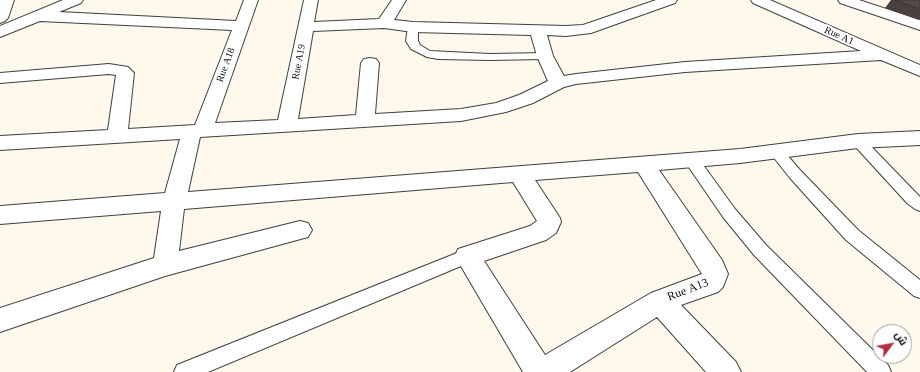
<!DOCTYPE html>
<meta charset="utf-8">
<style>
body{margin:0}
#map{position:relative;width:920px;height:372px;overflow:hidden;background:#fef9ec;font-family:"Times New Roman",Cairo,serif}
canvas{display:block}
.north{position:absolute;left:872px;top:324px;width:40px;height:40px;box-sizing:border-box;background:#fff;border:1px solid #9e9e9e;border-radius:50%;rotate:58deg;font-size:11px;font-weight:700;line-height:16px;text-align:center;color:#0c0c0c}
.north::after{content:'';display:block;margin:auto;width:14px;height:18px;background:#b12f41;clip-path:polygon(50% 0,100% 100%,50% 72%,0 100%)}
</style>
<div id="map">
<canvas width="920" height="372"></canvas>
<div class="north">ش</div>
</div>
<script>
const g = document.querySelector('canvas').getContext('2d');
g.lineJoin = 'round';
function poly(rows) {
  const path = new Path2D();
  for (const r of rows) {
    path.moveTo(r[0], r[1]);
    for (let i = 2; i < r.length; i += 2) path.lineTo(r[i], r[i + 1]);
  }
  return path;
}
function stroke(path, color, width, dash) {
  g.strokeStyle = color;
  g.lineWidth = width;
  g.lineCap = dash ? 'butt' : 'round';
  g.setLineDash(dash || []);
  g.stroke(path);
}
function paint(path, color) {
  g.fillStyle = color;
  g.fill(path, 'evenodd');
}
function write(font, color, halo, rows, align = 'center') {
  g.font = font + ' "Times New Roman",serif';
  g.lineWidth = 4;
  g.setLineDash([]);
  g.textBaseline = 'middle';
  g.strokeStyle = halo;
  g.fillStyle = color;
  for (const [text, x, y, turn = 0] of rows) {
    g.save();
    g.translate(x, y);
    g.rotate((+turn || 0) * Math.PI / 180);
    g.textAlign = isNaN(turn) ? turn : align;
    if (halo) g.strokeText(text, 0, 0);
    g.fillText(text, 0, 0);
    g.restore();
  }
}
const service = poly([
 [413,24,418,27,418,41,420,45,430,51,490,54,545,53,549,54,551,56,549,58,545,59,490,60,438,59,427,57,411,49,406,41,408,27,413,24],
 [858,136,863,138,920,197,920,211,915,209,907,203,853,144,851,141,853,138,858,136],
 [776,146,781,148,800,170,858,230,920,280,920,298,914,296,846,240,790,178,771,154,769,151,771,148,776,146],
 [691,154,696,155,735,209,766,245,888,365,891,372,867,372,754,255,723,217,686,163,684,159,686,155,691,154],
 [467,249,473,251,475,256,473,261,208,372,174,372,177,365,467,249]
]);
const minor = poly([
 [0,0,14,0,8,18,5,21,0,23,0,0],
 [63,0,83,0,81,3,59,12,236,21,244,0,258,0,215,123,278,120,304,0,318,0,314,22,379,19,392,0,406,0,394,20,413,22,566,26,583,25,656,0,677,0,675,3,591,33,566,36,547,35,553,56,564,76,576,74,685,62,861,51,753,3,751,0,770,0,920,65,920,76,881,60,685,72,576,84,564,87,533,103,506,112,461,121,200,137,188,192,740,149,858,134,920,131,920,145,858,148,740,163,659,170,722,260,728,274,723,287,718,292,681,305,736,362,741,372,706,372,657,317,570,372,523,372,455,256,458,249,530,226,537,221,513,182,184,209,179,251,300,221,308,223,312,230,308,237,165,276,0,332,0,308,154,258,161,211,0,224,0,206,165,193,180,139,0,150,0,136,108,130,116,75,109,74,0,83,0,73,109,64,128,67,134,73,128,129,195,125,232,30,40,21,0,37,0,26,63,0],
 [384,28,413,32,531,35,537,56,548,81,519,95,496,103,461,109,375,114,379,63,376,59,370,58,364,59,361,63,356,115,298,119,313,31,384,28],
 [638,172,702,274,651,293,545,355,484,261,546,240,556,233,561,222,560,218,535,180,638,172],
 [838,0,859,0,920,20,920,30,840,3,838,0]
]);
stroke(service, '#3f3f3f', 2);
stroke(minor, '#3f3f3f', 2);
paint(service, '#fff');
paint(minor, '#fff');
paint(poly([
 [891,0,920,0,920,19,919,20,885,8]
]), '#48413f');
const building = poly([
 [895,0,920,0,920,9,895,0]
]);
paint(building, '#544c49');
stroke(building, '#3b3533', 1);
write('10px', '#0c0c0c', '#fff', [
 ["Rue A1",839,36,24],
 ["Rue A19",299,62,-79],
 ["Rue A18",226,65,-70]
]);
write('12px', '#0c0c0c', '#fff', [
 ["Rue A13",688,290,-21]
]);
</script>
